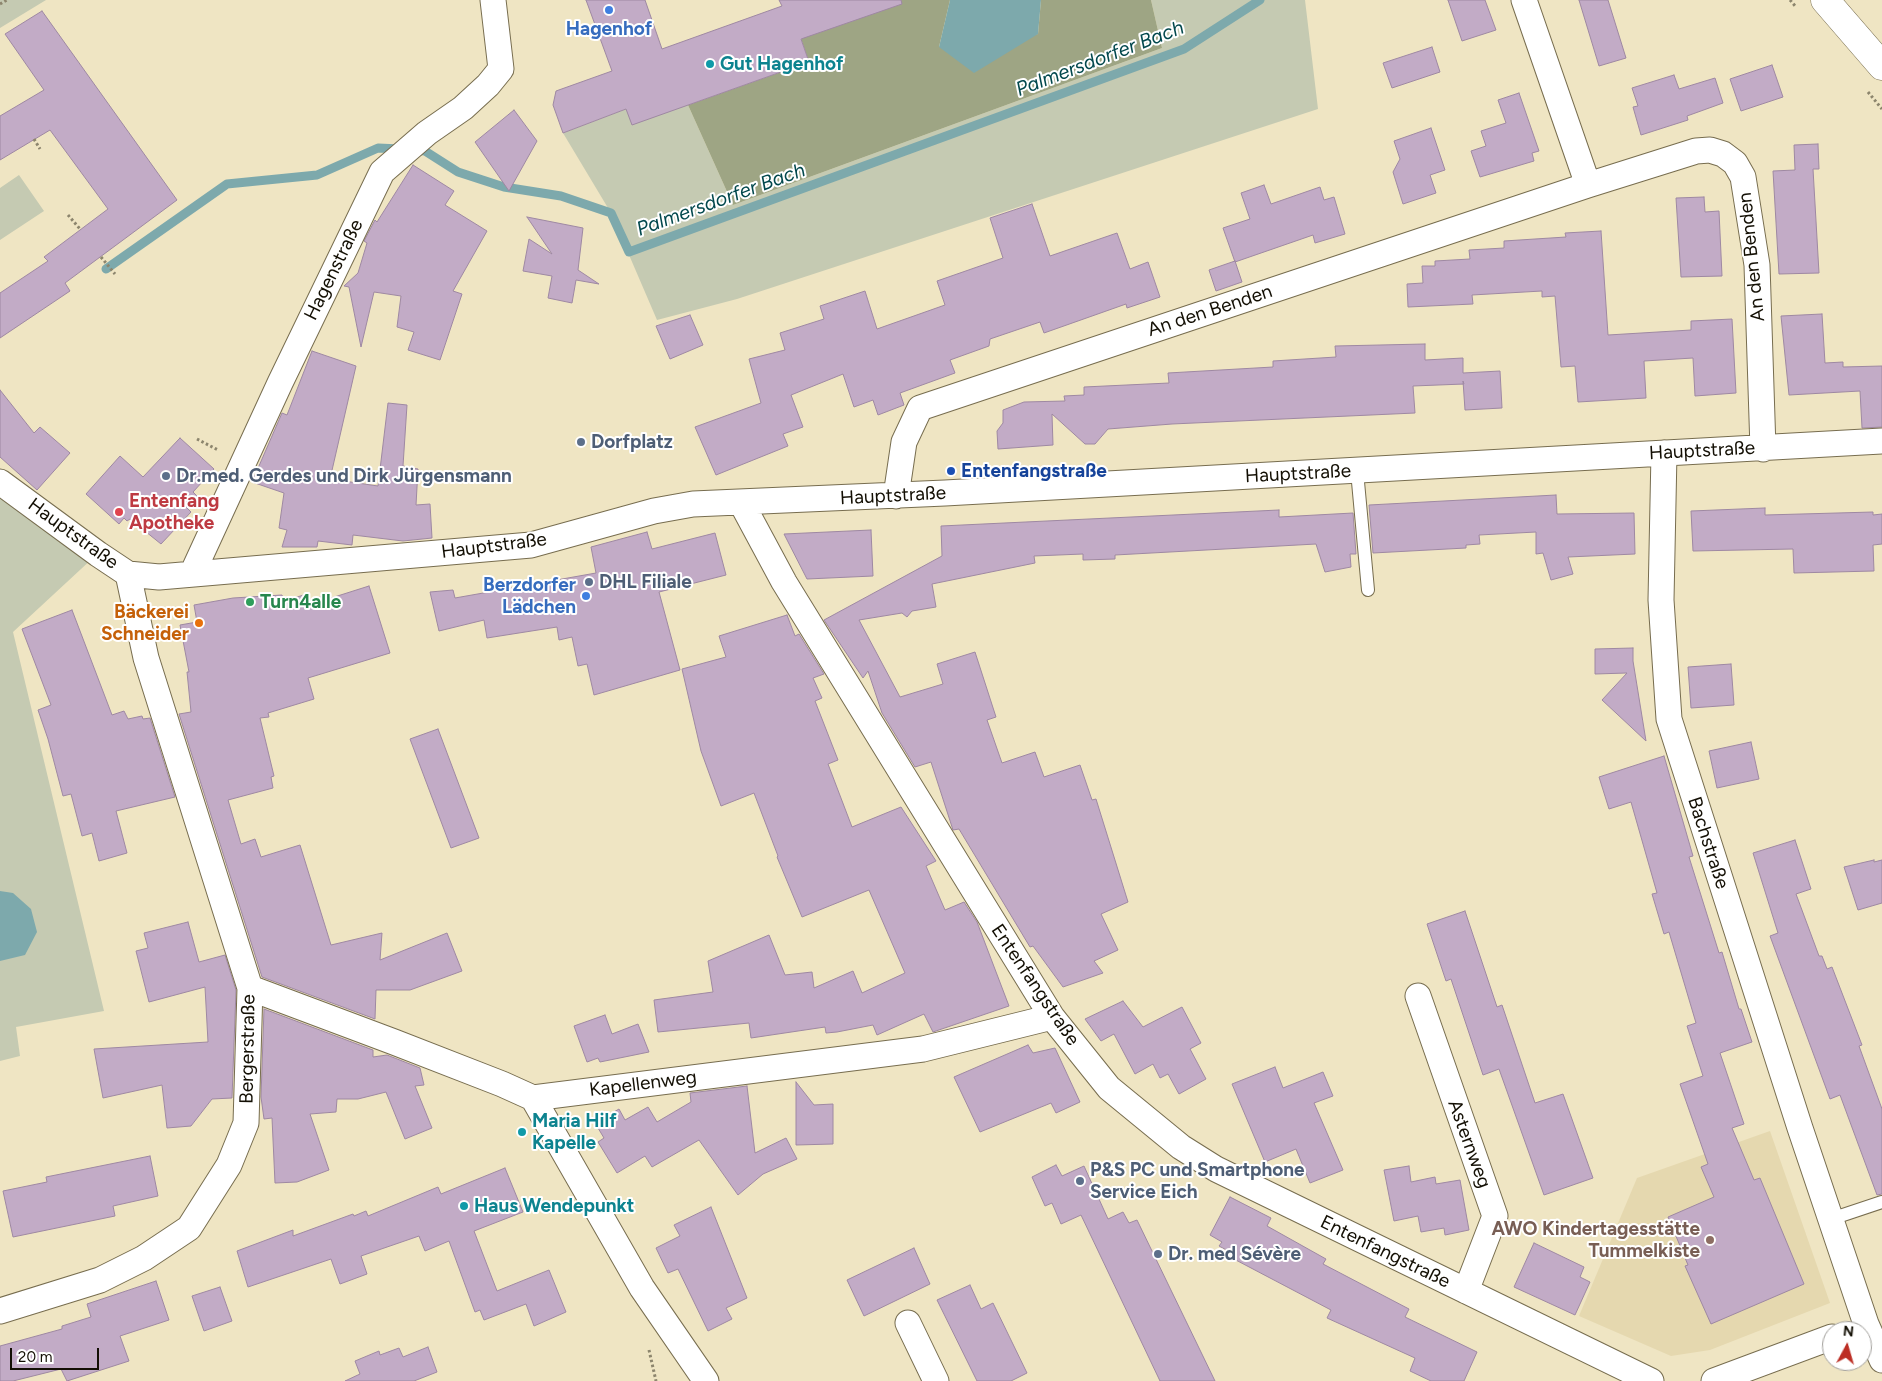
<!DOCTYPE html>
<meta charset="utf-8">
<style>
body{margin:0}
#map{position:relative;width:1882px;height:1381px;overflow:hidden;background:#efe5c3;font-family:Figtree,sans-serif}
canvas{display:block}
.north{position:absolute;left:1822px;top:1321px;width:50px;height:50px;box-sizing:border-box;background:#fff;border:1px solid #a19f9b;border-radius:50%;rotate:6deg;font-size:14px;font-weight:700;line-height:20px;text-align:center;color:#130f04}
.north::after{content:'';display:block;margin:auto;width:18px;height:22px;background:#bc2e24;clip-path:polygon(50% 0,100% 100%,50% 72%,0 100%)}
.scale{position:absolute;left:10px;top:1348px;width:89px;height:22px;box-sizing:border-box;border:2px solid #130f04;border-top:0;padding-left:6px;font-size:15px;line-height:18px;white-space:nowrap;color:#130f04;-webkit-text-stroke:4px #fff;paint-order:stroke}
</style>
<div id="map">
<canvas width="1882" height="1381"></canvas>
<div class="north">N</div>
<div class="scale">20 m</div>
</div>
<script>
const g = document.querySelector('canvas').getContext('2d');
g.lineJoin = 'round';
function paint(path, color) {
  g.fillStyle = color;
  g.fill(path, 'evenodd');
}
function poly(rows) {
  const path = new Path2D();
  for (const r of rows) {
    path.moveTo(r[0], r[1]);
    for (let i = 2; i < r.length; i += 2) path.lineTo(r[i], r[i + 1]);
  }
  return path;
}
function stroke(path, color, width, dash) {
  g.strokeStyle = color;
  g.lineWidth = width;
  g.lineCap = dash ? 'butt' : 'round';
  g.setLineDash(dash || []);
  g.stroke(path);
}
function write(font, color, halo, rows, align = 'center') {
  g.font = font + ' Figtree,sans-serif';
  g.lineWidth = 4;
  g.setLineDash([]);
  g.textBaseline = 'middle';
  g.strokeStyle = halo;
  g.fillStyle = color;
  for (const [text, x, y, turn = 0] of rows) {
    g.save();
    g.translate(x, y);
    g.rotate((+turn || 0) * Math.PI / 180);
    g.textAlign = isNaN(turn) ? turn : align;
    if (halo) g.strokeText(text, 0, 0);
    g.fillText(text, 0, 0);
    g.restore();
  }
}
paint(poly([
 [1770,1131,1830,1303,1710,1350,1671,1356,1579,1316,1637,1178]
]), '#e5d8af');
paint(poly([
 [0,0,46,0,0,28],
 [1151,0,1305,0,1318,109,737,299,657,320,611,213,563,133,626,109,688,105,733,205,1162,48],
 [19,175,44,211,0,240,0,188],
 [0,486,94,557,13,632,104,1011,16,1027,20,1056,0,1061]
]), '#c5cab2');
paint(poly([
 [859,0,950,0,939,47,1038,34,1041,0,1151,0,1162,48,733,205,688,105,809,62,801,39]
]), '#9ea584');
paint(poly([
 [950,0,1041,0,1038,34,974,73,939,47],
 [0,891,13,893,31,909,37,932,25,955,0,961]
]), '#7da9ac');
stroke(poly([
 [415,150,425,151,458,172,504,187,561,196,611,213,629,252,1184,49,1260,0],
 [106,269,227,184,317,175,378,148,400,149]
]), '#7da9ac', 9);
const building = poly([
 [586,0,645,0,662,49,782,6,779,0,901,0,902,4,801,39,809,62,632,125,626,109,563,133,553,105,556,91,612,71,586,0],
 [1448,0,1485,0,1496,30,1462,41,1448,0],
 [1579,0,1608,0,1626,58,1599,66,1579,0],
 [42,11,177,200,65,283,70,291,0,338,0,293,48,261,44,257,108,209,50,130,0,160,0,116,44,90,5,34,42,11],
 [1432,47,1440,72,1392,88,1383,63,1432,47],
 [1772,65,1783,97,1741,111,1730,79,1772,65],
 [1674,75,1679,89,1715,78,1723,103,1687,116,1688,120,1641,135,1633,107,1638,106,1632,88,1674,75],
 [1519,93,1539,151,1532,153,1534,161,1480,177,1471,151,1486,146,1481,131,1506,123,1498,100,1519,93],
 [514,110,537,141,509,191,475,142,514,110],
 [1431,128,1445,170,1430,175,1436,193,1403,204,1393,172,1400,159,1394,141,1431,128],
 [1818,144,1819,169,1813,169,1819,273,1779,274,1773,171,1795,170,1794,145,1818,144],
 [413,165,454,191,445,205,487,231,453,291,462,294,440,360,408,350,414,332,397,327,401,296,374,292,361,347,349,287,344,286,358,273,367,243,364,241,375,220,377,222,413,165],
 [1264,185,1271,204,1320,187,1324,200,1334,197,1345,234,1315,243,1313,235,1235,262,1223,228,1250,219,1241,193,1264,185],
 [1704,197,1705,212,1719,211,1722,276,1681,277,1676,198,1704,197],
 [1032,204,1050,256,1117,233,1130,269,1148,262,1160,297,1127,308,1126,304,1044,333,1040,322,990,339,989,346,950,360,955,373,900,393,904,405,878,415,873,400,854,407,843,374,791,395,803,427,783,434,788,446,716,475,695,427,761,403,749,359,785,350,780,333,824,319,820,306,865,291,877,329,945,305,937,281,1003,258,990,218,1032,204],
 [527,217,583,228,578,270,599,284,576,280,572,303,548,298,552,276,523,271,529,239,552,254,527,217],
 [1601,231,1608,335,1691,330,1691,321,1732,319,1736,393,1695,396,1693,358,1644,361,1646,398,1578,402,1575,366,1561,367,1555,296,1542,297,1542,291,1472,295,1473,304,1408,307,1407,284,1423,283,1422,266,1435,266,1435,261,1470,259,1469,250,1504,248,1504,241,1566,237,1565,233,1601,231],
 [1235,261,1242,282,1216,291,1209,270,1235,261],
 [1822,314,1825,363,1843,362,1843,367,1882,366,1882,427,1862,428,1860,391,1789,395,1781,316,1822,314],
 [690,315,703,345,670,359,656,326,690,315],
 [1425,344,1425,360,1463,358,1463,373,1500,371,1502,408,1465,410,1463,381,1464,384,1413,386,1415,413,1172,424,1108,429,1095,444,1085,444,1052,414,1053,445,998,449,997,431,1003,423,1003,410,1024,402,1065,401,1064,396,1084,395,1084,387,1169,383,1168,373,1273,367,1273,361,1336,357,1335,346,1425,344],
 [312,351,356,366,330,479,378,486,388,403,407,405,403,466,418,469,416,505,430,504,432,538,403,541,353,535,352,545,318,541,317,547,282,547,287,530,279,528,284,493,252,482,282,413,287,415,312,351],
 [0,390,34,433,40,427,70,453,37,490,0,457,0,390],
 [180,438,214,469,193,492,197,496,186,507,191,512,161,544,130,519,127,521,124,518,119,524,86,494,120,456,143,477,180,438],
 [1556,495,1557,514,1634,513,1635,554,1568,557,1573,574,1551,580,1543,553,1536,554,1536,532,1479,535,1480,544,1466,545,1466,548,1373,553,1369,505,1556,495],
 [1765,508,1765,515,1873,512,1873,515,1882,514,1882,544,1873,545,1874,571,1794,573,1793,549,1693,551,1691,511,1765,508],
 [1279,510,1279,517,1353,513,1356,554,1350,554,1351,567,1325,572,1316,544,1115,555,1115,559,1083,560,1083,554,1034,556,1035,563,932,584,936,607,912,611,907,617,902,613,859,620,900,697,943,684,937,664,975,652,996,717,987,720,1002,763,1035,752,1044,777,1080,765,1092,800,1096,799,1128,902,1101,914,1118,950,1094,961,1103,973,1063,987,1033,946,1030,947,959,829,953,830,931,762,915,767,882,713,868,671,863,678,824,620,942,556,941,526,1279,510],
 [871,530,873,576,807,579,784,534,871,530],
 [647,532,652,549,715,533,726,575,659,592,680,670,594,695,587,664,578,666,572,637,559,640,557,627,487,638,484,620,439,631,430,592,453,590,455,598,596,573,591,547,647,532],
 [369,586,390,653,308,678,314,699,268,713,269,717,260,718,274,776,271,777,273,788,228,800,241,844,255,839,261,857,300,845,331,945,382,933,380,960,447,933,462,971,410,990,376,990,375,1019,262,977,179,714,191,712,187,672,189,672,180,625,197,622,194,605,233,598,282,595,284,601,307,594,306,602,326,595,328,599,369,586],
 [72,610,112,715,124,711,128,719,142,716,143,719,150,718,175,797,116,811,127,853,99,861,92,833,82,836,71,794,63,796,48,739,38,710,51,705,22,629,72,610],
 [787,615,795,636,799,634,824,674,813,678,822,698,815,701,838,760,828,764,852,827,901,807,936,861,926,866,945,910,964,902,977,922,1009,1006,933,1032,924,1014,877,1035,873,1025,837,1032,826,1033,825,1027,751,1038,749,1023,658,1032,654,1000,713,992,708,961,769,935,785,975,812,972,814,988,853,971,862,993,905,973,869,890,802,917,777,857,778,856,754,793,721,806,701,751,682,669,726,657,719,636,787,615],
 [1633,648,1633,661,1646,741,1602,700,1627,673,1595,674,1595,649,1633,648],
 [1731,664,1734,705,1691,708,1688,667,1731,664],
 [438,729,479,838,451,848,410,739,438,729],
 [1751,742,1759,779,1717,788,1709,751,1751,742],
 [1664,756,1693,856,1689,857,1719,953,1722,952,1739,1009,1741,1009,1752,1042,1720,1053,1744,1124,1732,1128,1754,1180,1760,1178,1804,1284,1711,1324,1685,1266,1688,1265,1668,1217,1714,1197,1701,1167,1708,1164,1680,1084,1703,1076,1687,1026,1696,1023,1669,932,1664,934,1652,894,1657,893,1631,802,1609,809,1599,777,1664,756],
 [1795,840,1811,889,1796,894,1819,956,1822,956,1827,969,1832,967,1862,1045,1859,1046,1882,1109,1882,1194,1877,1195,1840,1095,1830,1099,1770,936,1778,933,1753,853,1795,840],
 [1874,860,1874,862,1882,860,1882,903,1858,910,1844,867,1874,860],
 [1465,911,1497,1007,1502,1005,1535,1103,1563,1094,1593,1178,1544,1195,1499,1069,1483,1075,1451,979,1446,981,1427,924,1465,911],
 [188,922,199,962,225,955,236,990,232,1098,212,1099,191,1126,167,1128,162,1085,103,1098,94,1049,208,1042,205,987,149,1002,136,951,148,948,144,933,188,922],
 [1123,1001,1143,1027,1182,1007,1201,1043,1190,1049,1206,1079,1179,1094,1168,1074,1160,1078,1153,1064,1135,1074,1114,1034,1101,1041,1085,1019,1123,1001],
 [264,1009,373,1050,373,1057,387,1055,420,1068,424,1085,415,1086,432,1128,405,1139,386,1092,358,1099,337,1099,336,1112,310,1114,329,1170,297,1182,275,1183,272,1118,264,1119,261,1097,264,1009],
 [605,1015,612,1034,638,1024,649,1052,600,1062,598,1058,587,1062,574,1026,605,1015],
 [1028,1045,1033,1053,1055,1048,1080,1102,1056,1113,1051,1103,980,1132,954,1077,1028,1045],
 [1275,1067,1283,1088,1323,1072,1333,1096,1314,1103,1343,1170,1310,1183,1296,1149,1265,1162,1232,1084,1275,1067],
 [796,1082,814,1105,833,1104,833,1144,796,1145,796,1082],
 [747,1086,755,1153,786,1138,797,1159,763,1174,738,1195,699,1140,652,1167,645,1156,617,1173,598,1142,604,1138,595,1123,619,1109,625,1120,648,1107,657,1122,691,1102,690,1093,747,1086],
 [150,1156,158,1196,113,1206,115,1216,13,1237,3,1191,47,1182,46,1177,150,1156],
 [1056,1165,1062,1176,1084,1166,1108,1219,1123,1212,1129,1223,1137,1220,1215,1381,1160,1381,1081,1215,1061,1224,1052,1203,1045,1206,1032,1177,1056,1165],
 [1409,1166,1411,1182,1435,1177,1436,1184,1460,1180,1469,1230,1445,1235,1444,1228,1421,1232,1418,1216,1394,1221,1384,1170,1409,1166],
 [505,1168,523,1212,474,1231,497,1291,549,1270,566,1312,534,1326,526,1304,484,1320,480,1310,475,1312,449,1241,425,1251,419,1236,361,1256,367,1274,340,1284,331,1259,248,1287,237,1251,293,1230,293,1236,353,1214,354,1216,366,1211,368,1216,438,1187,441,1194,505,1168],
 [1230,1197,1271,1218,1267,1226,1326,1259,1323,1264,1409,1309,1405,1317,1477,1352,1464,1381,1431,1381,1410,1371,1415,1358,1327,1318,1331,1310,1232,1258,1234,1254,1219,1246,1222,1242,1210,1235,1230,1197],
 [711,1207,747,1298,726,1308,732,1319,708,1331,678,1269,668,1273,656,1248,680,1236,674,1225,711,1207],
 [1534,1243,1584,1267,1580,1277,1590,1282,1575,1315,1514,1287,1534,1243],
 [914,1248,930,1284,864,1316,847,1280,914,1248],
 [156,1281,169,1320,120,1336,129,1361,67,1381,61,1369,13,1381,0,1381,0,1346,62,1329,62,1326,91,1317,87,1304,156,1281],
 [970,1285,981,1309,993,1303,1027,1373,1011,1381,977,1381,937,1300,970,1285],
 [220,1287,232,1321,204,1331,192,1296,220,1287],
 [428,1347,437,1372,414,1381,345,1381,360,1374,355,1361,379,1351,380,1355,399,1348,403,1357,428,1347]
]);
paint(building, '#c2abc6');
stroke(building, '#9e88a2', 1);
const lane = poly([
 [1357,471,1368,590],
 [1831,1219,1882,1202]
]);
const street = poly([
 [1524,0,1588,185],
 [1664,453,1661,600,1669,719,1800,1128,1866,1324,1882,1360],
 [0,482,98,554,128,574,159,577,531,545,654,511,693,504,945,493,1882,441],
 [896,496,904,442,920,408,1588,185,1696,151,1710,150,1723,154,1735,163,1743,177,1757,265,1763,449],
 [741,502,784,582,1052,1017,1109,1088,1181,1147,1216,1169,1651,1381],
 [192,574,280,383,382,172,427,133,463,108,488,85,501,69,493,0],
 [250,988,394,1042,502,1084,533,1098,923,1049,1052,1017],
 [1418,996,1495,1216,1466,1291],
 [533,1098,642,1288,706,1381],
 [0,1311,100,1280,144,1258,189,1228,229,1165,246,1123,250,988,146,658,128,574],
 [908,1323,936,1381],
 [1714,1381,1832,1337]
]);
const secondary = poly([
 [1825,0,1882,66]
]);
stroke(lane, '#776d4f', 14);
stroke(street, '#776d4f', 27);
stroke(secondary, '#776d4f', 29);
stroke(poly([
 [1790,0,1796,7],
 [0,4,7,0],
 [1868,92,1882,109],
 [34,139,40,149],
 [68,215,80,229],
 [101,257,115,274],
 [197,439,218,450],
 [649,1350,656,1381]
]), '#8c856d', 3, [2.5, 2.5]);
stroke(lane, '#fff', 12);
stroke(street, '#fff', 25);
stroke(secondary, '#fff', 28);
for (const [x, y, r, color] of [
 [609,10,5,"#3f7fe0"],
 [710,64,5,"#0f9aa8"],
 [581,442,5,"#5c6f8a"],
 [951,471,5,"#1a4fb4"],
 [166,476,5,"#5c6f8a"],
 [119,512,5,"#e0444e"],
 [589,582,5,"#5c6f8a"],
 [586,596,5,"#3f7fe0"],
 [250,602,5,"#2e9e5b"],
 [199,623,5,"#e8710a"],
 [522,1132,5,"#0f9aa8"],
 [1080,1181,5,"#5c6f8a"],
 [464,1206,5,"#0f9aa8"],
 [1710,1240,5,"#8d6e63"],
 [1158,1254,5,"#5c6f8a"]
]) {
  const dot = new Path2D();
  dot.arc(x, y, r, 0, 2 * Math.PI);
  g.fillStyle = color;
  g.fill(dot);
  stroke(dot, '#fff', 2);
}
write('bold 19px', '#366cbe', '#fff', [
 ["Hagenhof",609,29],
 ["Berzdorfer",576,585,"right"],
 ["Lädchen",576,607,"right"]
]);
write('bold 19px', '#0d838f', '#fff', [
 ["Gut Hagenhof",720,64],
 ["Maria Hilf",532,1121],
 ["Kapelle",532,1143],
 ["Haus Wendepunkt",474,1206]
], 'left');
write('19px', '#130f04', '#fff', [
 ["An den Benden",1752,257,-96],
 ["Hagenstraße",334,270,-64],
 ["An den Benden",1210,311,-18],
 ["Hauptstraße",1702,451,-3],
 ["Hauptstraße",1298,474,-3],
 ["Hauptstraße",893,496,-3],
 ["Hauptstraße",73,534,36],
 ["Hauptstraße",494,546,-7],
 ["Bachstraße",1708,843,72],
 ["Entenfangstraße",1035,985,56],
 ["Bergerstraße",248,1049,-89],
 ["Kapellenweg",643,1084,-7],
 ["Asternweg",1469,1144,70],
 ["Entenfangstraße",1385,1252,26]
]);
write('bold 19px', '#4e5e75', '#fff', [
 ["Dorfplatz",591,442],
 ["Dr.med. Gerdes und Dirk Jürgensmann",176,476],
 ["DHL Filiale",599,582],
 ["P&S PC und Smartphone",1090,1170],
 ["Service Eich",1090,1192],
 ["Dr. med Sévère",1168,1254]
], 'left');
write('bold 19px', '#164399', '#fff', [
 ["Entenfangstraße",961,471]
], 'left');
write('bold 19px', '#be3a42', '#fff', [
 ["Entenfang",129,501],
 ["Apotheke",129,523]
], 'left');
write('bold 19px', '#27864d', '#fff', [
 ["Turn4alle",260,602]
], 'left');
write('bold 19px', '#c56008', '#fff', [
 ["Bäckerei",189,612],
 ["Schneider",189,634]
], 'right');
write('bold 19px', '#785e54', '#fff', [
 ["AWO Kindertagesstätte",1700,1229],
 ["Tummelkiste",1700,1251]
], 'right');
write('italic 20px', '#02484d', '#fff', [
 ["Palmersdorfer Bach",1100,59,-21],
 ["Palmersdorfer Bach",721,200,-20]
]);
</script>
